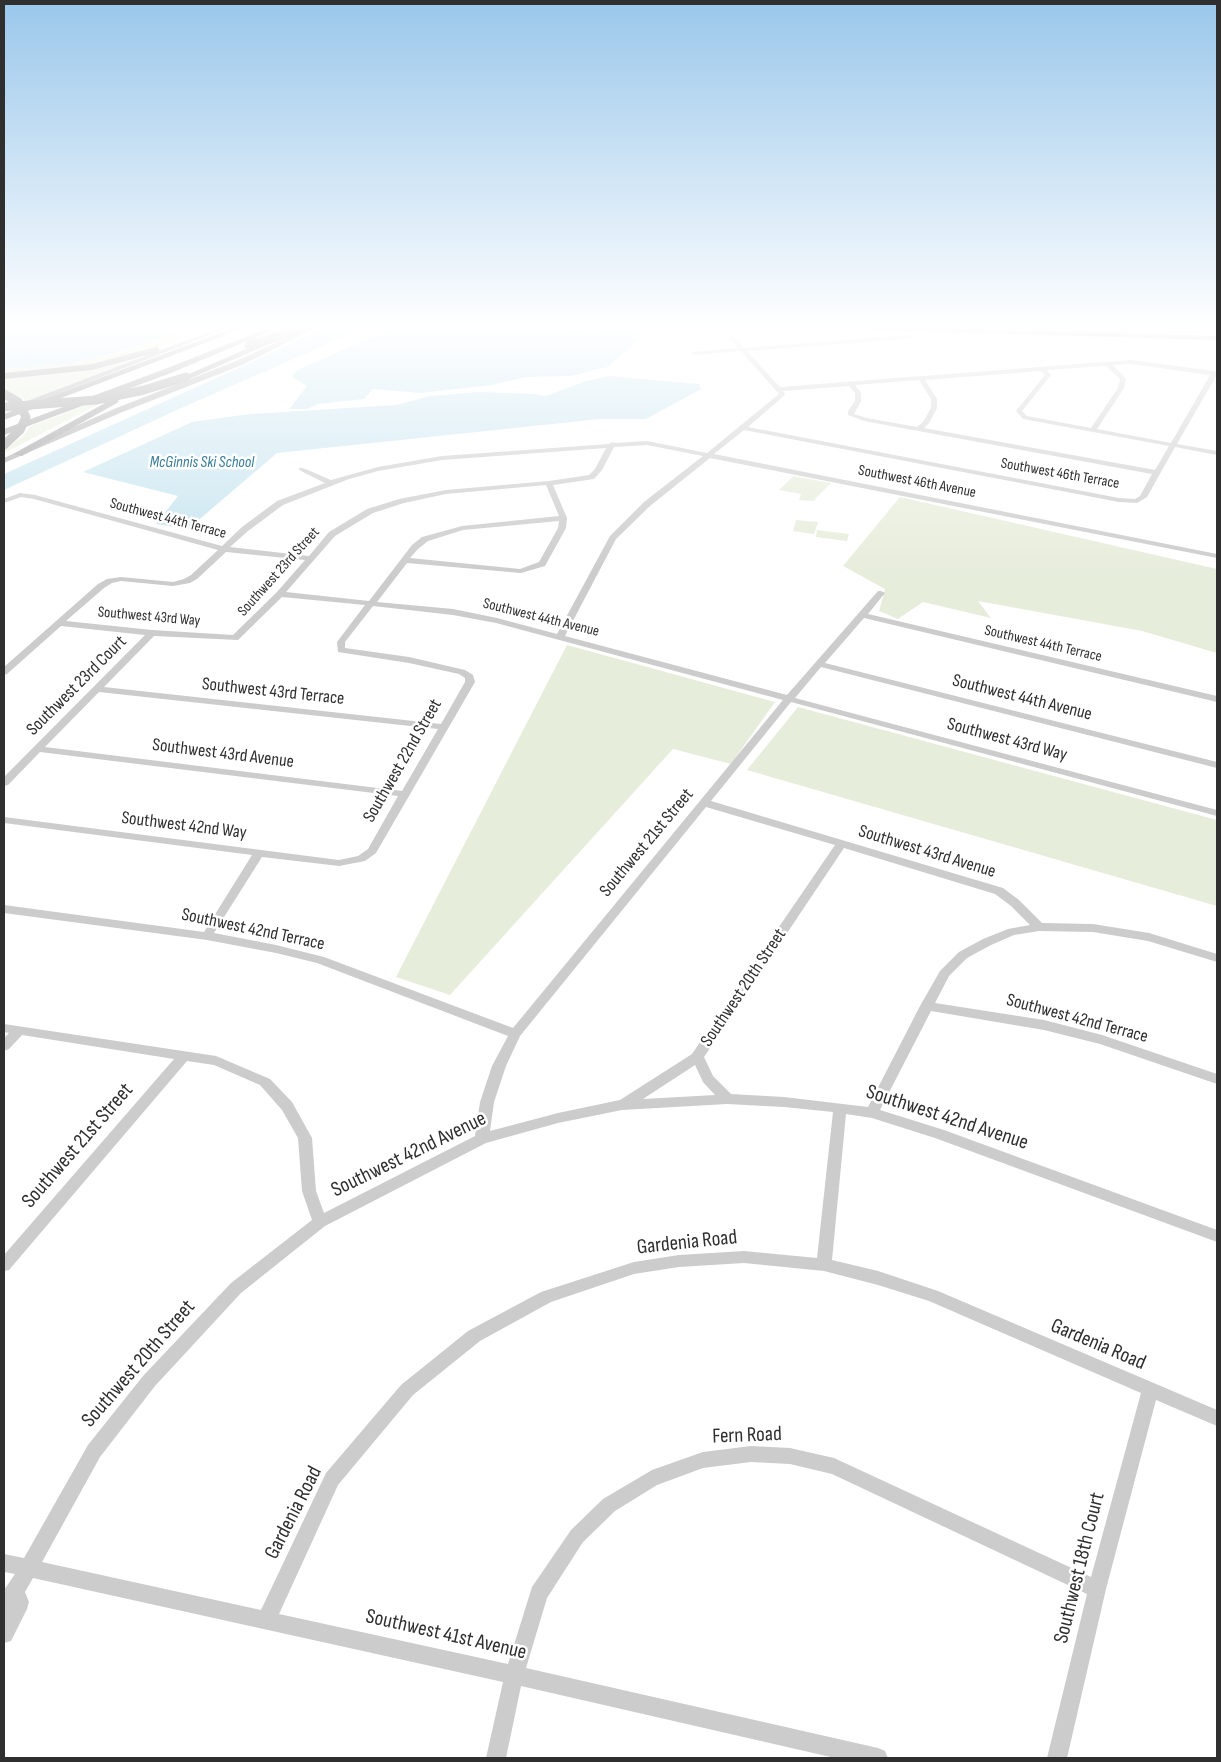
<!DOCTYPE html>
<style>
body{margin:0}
#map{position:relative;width:1221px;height:1762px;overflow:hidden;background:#fff;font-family:"Sofia Sans Condensed",sans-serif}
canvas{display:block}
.frame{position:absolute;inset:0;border:5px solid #2f2f2f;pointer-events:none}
</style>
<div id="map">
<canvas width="1221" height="1762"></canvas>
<div class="frame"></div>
</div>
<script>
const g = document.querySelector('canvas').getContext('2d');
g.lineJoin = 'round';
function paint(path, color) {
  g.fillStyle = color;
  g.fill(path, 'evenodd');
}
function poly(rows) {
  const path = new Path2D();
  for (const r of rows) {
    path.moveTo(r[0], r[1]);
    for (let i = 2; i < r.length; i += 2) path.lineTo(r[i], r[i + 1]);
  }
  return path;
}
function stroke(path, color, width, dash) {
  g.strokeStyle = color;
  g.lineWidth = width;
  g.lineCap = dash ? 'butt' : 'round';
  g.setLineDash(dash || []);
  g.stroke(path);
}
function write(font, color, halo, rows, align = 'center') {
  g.font = font + ' "Sofia Sans Condensed",sans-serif';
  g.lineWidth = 5;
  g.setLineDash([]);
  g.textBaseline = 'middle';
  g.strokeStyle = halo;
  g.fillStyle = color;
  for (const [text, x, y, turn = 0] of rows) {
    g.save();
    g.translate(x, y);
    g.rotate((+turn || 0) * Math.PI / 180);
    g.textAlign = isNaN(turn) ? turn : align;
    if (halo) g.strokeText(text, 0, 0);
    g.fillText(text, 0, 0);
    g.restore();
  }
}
paint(poly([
 [185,328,210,328,148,351,96,364,4,373,4,369,66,364,124,352],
 [140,358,26,401,4,390,4,378,76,372],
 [119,393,105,401,4,453,4,450,23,436,31,426],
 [794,476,798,477,831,483,817,497,813,497,817,498,813,501,799,500,801,494,779,490],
 [900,497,1217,569,1217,653,1142,631,978,601,991,618,923,602,898,619,879,611,885,589,843,566],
 [796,520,818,522,814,534,793,531],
 [817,530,824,531,849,534,847,541,816,537],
 [567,645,775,702,731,764,673,749,450,995,396,977],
 [798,707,1217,820,1217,906,747,770]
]), '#e7eddb');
paint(poly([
 [4,328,185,328,142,345,104,356,66,364,4,369],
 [324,328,364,328,179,409,4,490,4,474,245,365],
 [393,328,569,328,634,330,646,334,607,367,571,376,526,377,492,385,421,393,373,389,364,399,318,404,307,409,289,409,307,386,292,377,297,370],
 [609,376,699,384,701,389,646,419,600,419,277,453,188,529,156,524,178,496,83,472,192,422,250,414,396,405,429,396,478,392,535,394,546,396,586,381]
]), '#c6e4ef');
paint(poly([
 [913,335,915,338,747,351,780,387,1131,360,1214,371,1217,372,1217,376,1216,376,1177,444,1217,451,1217,455,1175,447,1147,497,1137,503,1119,502,744,430,714,454,1217,554,1217,558,710,458,650,506,616,539,565,636,787,695,878,591,881,591,885,593,868,614,1217,696,1217,702,864,618,825,663,1217,762,1217,768,821,667,795,698,1217,810,1217,816,791,702,711,801,1003,888,1019,900,1042,923,1093,924,1149,933,1217,954,1217,962,1148,941,1093,932,1039,931,1014,935,991,945,967,958,949,976,935,1003,1044,1020,1102,1035,1217,1074,1217,1084,1100,1044,1044,1030,931,1011,880,1110,944,1130,1217,1230,1217,1242,935,1138,872,1118,846,1114,832,1260,878,1271,938,1291,1217,1410,1217,1426,1156,1400,1106,1589,1067,1758,1047,1758,1087,1594,832,1474,790,1464,751,1462,703,1468,657,1485,615,1511,583,1542,547,1598,526,1668,878,1748,885,1751,888,1758,835,1758,521,1686,506,1758,486,1758,503,1682,33,1578,25,1592,29,1602,27,1609,11,1641,4,1643,4,1590,15,1574,4,1572,4,1554,24,1558,88,1445,143,1376,231,1283,312,1220,302,1191,298,1138,282,1110,260,1085,214,1065,187,1061,9,1270,4,1271,4,1255,174,1059,22,1035,9,1049,4,1051,4,1038,9,1033,4,1032,4,1024,216,1056,270,1079,292,1102,312,1138,316,1191,324,1213,475,1136,480,1102,492,1066,508,1036,317,963,276,953,207,940,4,913,4,905,204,932,252,855,4,823,4,817,339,860,358,856,368,849,398,796,40,752,8,785,4,786,4,777,145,635,61,626,7,674,4,675,4,667,98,584,107,579,121,577,173,582,184,579,191,575,218,550,34,499,21,497,4,503,4,499,20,493,35,495,222,546,242,527,277,501,325,483,299,470,299,468,303,468,331,480,378,467,442,456,609,444,612,442,615,443,647,441,707,453,779,394,741,351,694,355,692,354,692,352,738,348,729,338,732,336,744,348,913,335],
 [1131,364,1210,375,1171,443,1097,429,1124,388,1126,379,1113,365,1131,364],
 [1106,366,1120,379,1118,388,1091,428,1027,416,1022,411,1051,375,1047,370,1106,366],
 [1041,371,1045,375,1016,411,1023,419,1169,446,1155,470,924,428,929,423,937,408,937,399,925,380,1041,371],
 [919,380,931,399,931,408,923,422,917,427,867,418,854,414,861,401,861,393,855,385,919,380],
 [849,386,855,393,855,401,848,411,848,415,864,421,1152,474,1140,496,1135,499,1119,498,748,427,785,395,783,391,849,386],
 [647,445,703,456,644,502,610,536,557,634,497,618,453,609,377,602,407,563,521,573,545,566,566,528,567,518,553,485,594,479,602,470,614,447,647,445],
 [606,448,595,469,589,475,549,481,446,490,399,499,367,509,329,532,309,556,230,547,248,531,283,505,349,479,378,471,442,460,606,448],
 [546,485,559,516,462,526,422,537,412,545,369,601,286,592,335,536,373,513,404,503,446,494,546,485],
 [559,521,558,528,539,562,520,569,410,558,418,549,428,541,463,530,559,521],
 [226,552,305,560,277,592,233,635,152,630,66,621,104,588,112,583,121,581,173,586,190,583,197,579,226,552],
 [282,597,365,605,337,642,338,652,409,663,459,674,465,678,465,682,441,724,104,687,154,636,238,640,282,597],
 [373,606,453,615,496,623,783,700,513,1028,324,957,276,945,214,933,262,857,339,866,365,861,376,853,475,682,473,675,465,670,409,657,345,648,345,642,373,606],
 [99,692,438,729,402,791,45,747,99,692],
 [706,807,835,845,692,1054,620,1100,558,1113,490,1131,494,1102,506,1066,520,1036,706,807],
 [844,848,995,894,1011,906,1030,925,1008,929,983,939,959,952,940,971,920,1006,868,1107,784,1097,731,1094,713,1076,704,1057,844,848],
 [695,1065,703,1082,715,1095,643,1099,695,1065],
 [727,1104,784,1107,833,1112,817,1258,744,1251,679,1255,634,1262,541,1292,468,1331,401,1385,326,1473,261,1610,42,1562,100,1457,155,1386,241,1293,325,1226,486,1143,558,1123,622,1110,727,1104],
 [744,1263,824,1271,878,1285,929,1301,1141,1393,1091,1577,834,1458,790,1448,751,1446,703,1452,652,1470,603,1499,571,1530,532,1587,508,1664,279,1614,338,1485,413,1395,480,1341,551,1302,634,1274,679,1267,744,1263]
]), '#ccc');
paint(poly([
 [219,328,228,328,21,408,14,406,219,328],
 [308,328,316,328,242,365,120,413,4,463,4,458,114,409,236,361,308,328]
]), '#a7a7a7');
paint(poly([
 [233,328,244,328,4,420,4,414,233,328],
 [268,328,278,328,171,373,4,435,4,429,165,369,268,328],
 [869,328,948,328,1217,336,1217,340,873,330,869,328],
 [276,336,283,338,189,379,182,377,276,336],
 [156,347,159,348,159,352,92,370,4,379,4,373,92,364,156,347],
 [114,398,119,401,117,403,22,456,13,454,114,398]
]), '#969696');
stroke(poly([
 [249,345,305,328],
 [4,394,18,402,26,417,20,430,4,445],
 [4,407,96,400,144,390,186,377]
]), '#969696', 9);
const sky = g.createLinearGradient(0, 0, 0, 574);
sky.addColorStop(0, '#9ac7eb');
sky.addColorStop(0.57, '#fff');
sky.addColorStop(1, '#ffffff00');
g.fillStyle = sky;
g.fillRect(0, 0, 1221, 574);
write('15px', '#2f2f2f', '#fff', [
 ["Southwest 46th Terrace",1060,474,10],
 ["Southwest 46th Avenue",917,482,11],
 ["Southwest 44th Terrace",168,519,15],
 ["Southwest 23rd Street",279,572,-48],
 ["Southwest 43rd Way",149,617,5],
 ["Southwest 44th Avenue",541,618,14],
 ["Southwest 44th Terrace",1043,644,13]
]);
write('italic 16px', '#367d98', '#fff', [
 ["McGinnis Ski School",202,463]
]);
write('18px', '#2f2f2f', '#fff', [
 ["Southwest 23rd Court",77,686,-45],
 ["Southwest 43rd Terrace",273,692,6],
 ["Southwest 44th Avenue",1022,698,14],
 ["Southwest 43rd Way",1007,740,15],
 ["Southwest 43rd Avenue",223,754,7],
 ["Southwest 22nd Street",403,761,-60],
 ["Southwest 42nd Way",184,826,7],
 ["Southwest 21st Street",647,843,-50],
 ["Southwest 43rd Avenue",927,852,17],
 ["Southwest 42nd Terrace",253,930,12],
 ["Southwest 20th Street",744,988,-56],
 ["Southwest 42nd Terrace",1077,1019,15]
]);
write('21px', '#2f2f2f', '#fff', [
 ["Southwest 42nd Avenue",947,1118,18],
 ["Southwest 21st Street",78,1146,-49],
 ["Southwest 42nd Avenue",409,1155,-26],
 ["Gardenia Road",687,1243,-6],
 ["Gardenia Road",1098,1345,23],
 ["Southwest 20th Street",139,1364,-49],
 ["Fern Road",747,1436,-2],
 ["Gardenia Road",294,1513,-63],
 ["Southwest 18th Court",1080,1568,-76],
 ["Southwest 41st Avenue",446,1635,13]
]);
</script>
